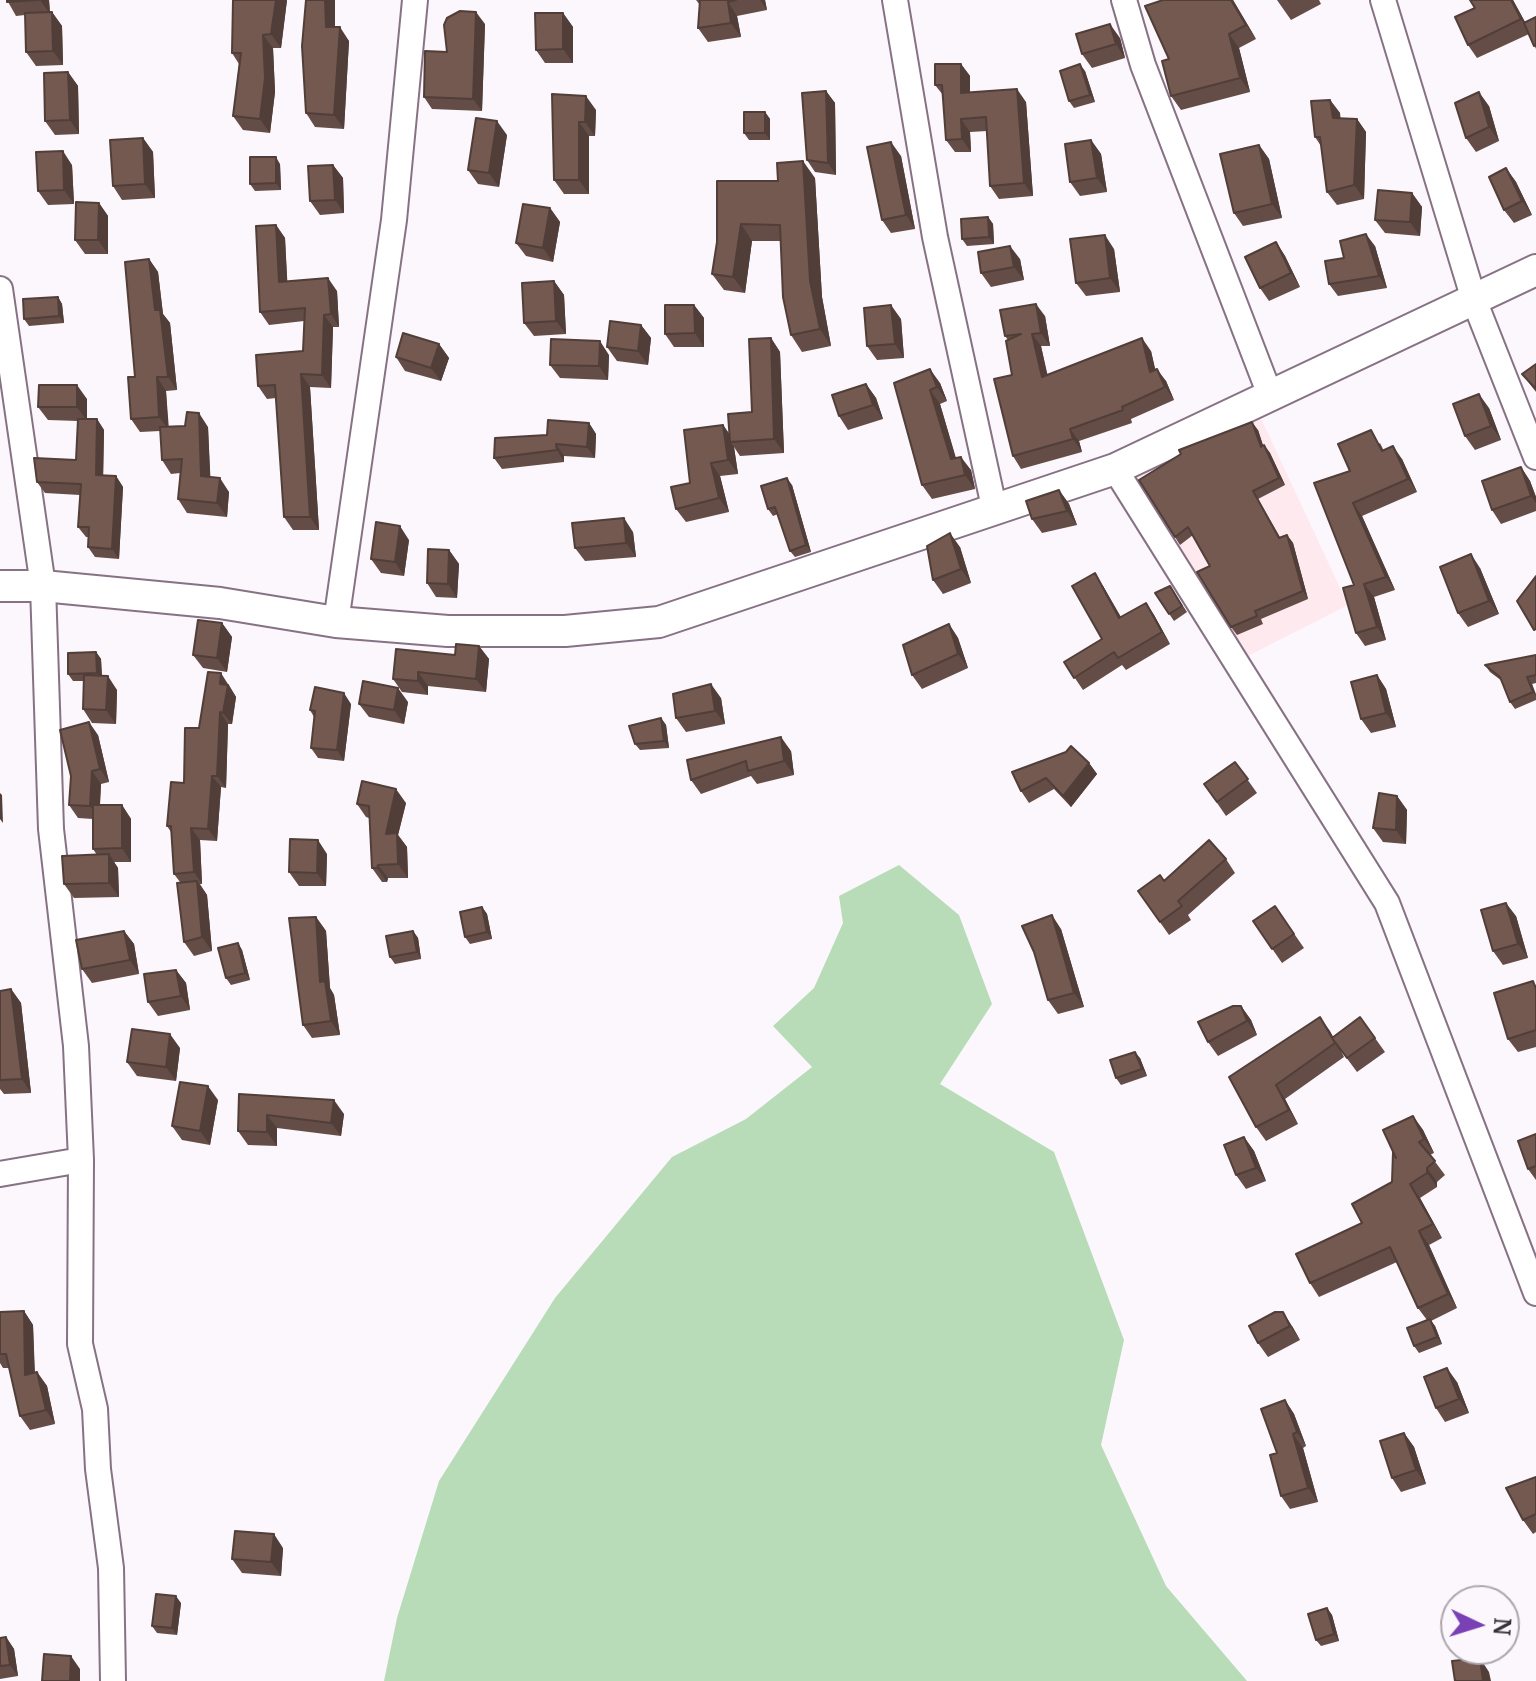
<!DOCTYPE html>
<style>
body{margin:0}
#map{position:relative;width:1536px;height:1681px;overflow:hidden;background:#fcf7fc;font-family:Merriweather,serif}
canvas{display:block}
.north{position:absolute;left:1440px;top:1585px;width:80px;height:80px;box-sizing:border-box;background:#fcf7fc;border:2px solid #aea7ae;border-radius:50%;rotate:94deg;font-size:22px;font-weight:700;line-height:32px;text-align:center;color:#393039}
.north::after{content:'';display:block;margin:auto;width:28px;height:36px;background:#7a40b5;clip-path:polygon(50% 0,100% 100%,50% 72%,0 100%)}
</style>
<div id="map">
<canvas width="1536" height="1681"></canvas>
<div class="north">N</div>
</div>
<script>
const ctx = document.querySelector('canvas').getContext('2d');
ctx.lineJoin = 'round';
function fill(path, color) {
  ctx.fillStyle = color;
  ctx.fill(path, 'evenodd');
}
function strokePath(path, color, width, dash) {
  ctx.strokeStyle = color;
  ctx.lineWidth = width;
  ctx.lineCap = dash ? 'butt' : 'round';
  ctx.setLineDash(dash || []);
  ctx.stroke(path);
}
fill(new Path2D(`
 M1259,414L1348,605L1240,660L1127,475Z`), '#fee9ef');
fill(new Path2D(`
 M899,865L959,915L992,1004L940,1084L1054,1152L1124,1340L1101,1445L1166,1586L1247,1681H384L397,1618L439,1481L555,1298L672,1157L746,1119L812,1067L773,1026L814,988L843,923L839,896Z`), '#b8dcb7');
const minor = new Path2D(`
 M895,0L935,237L994,507
 M1124,0L1143,65L1270,395
 M1383,0L1474,300L1536,457
 M0,289L43,586L51,829L76,1046L81,1160L80,1344L95,1409L98,1469L111,1568L113,1681
 M1115,469L1387,903L1536,1293
 M336,622L394,220L415,0
 M0,1174L81,1160`);
const tertiary = new Path2D(`
 M0,586H43L220,603L336,622L448,631H565L659,622L1115,469L1536,270`);
strokePath(minor, '#877285', 28);
strokePath(tertiary, '#877285', 34);
strokePath(minor, '#fff', 24);
strokePath(tertiary, '#fff', 30);
fill(new Path2D(`
 M7,0H49L50,13L52,12L62,26L63,65L36,66L26,52L25,15L16,16Z
 M287,0L281,48H273L275,92L270,133L243,130L233,116L239,64L232,53Z
 M306,0H335V27L349,41L344,129L315,127L306,113Z
 M696,0H765L767,10L737,16L741,37L708,42L698,28L700,5Z
 M1163,0H1233L1256,39L1239,48L1250,92L1181,110L1171,96Z
 M1277,0H1319L1321,4L1291,20Z
 M1470,0H1513L1525,22L1536,17V49L1529,34L1477,58L1468,45L1475,8Z
 M563,13L573,27V63H545L536,50Z
 M485,24L482,111L432,109L424,97L447,52Z
 M1120,38L1125,58L1092,68L1082,54Z
 M961,64L970,76V92L1026,102L1033,196L999,199L990,186L987,131L970,132L971,152H955L946,140L943,95L935,85Z
 M1085,71L1095,102L1074,108L1069,101Z
 M68,72L78,86L79,134L55,135L45,121Z
 M826,91L835,103L836,175L815,172L807,160Z
 M552,94L596,110L595,136H589V194H564L554,180Z
 M1330,100L1340,113V118L1357,119L1366,132L1364,199L1337,205L1327,192L1321,146L1315,137Z
 M1489,106L1499,141L1476,152L1466,138Z
 M765,112L770,119V140H749L744,133Z
 M507,135L499,187L478,184L468,170Z
 M143,138L153,152L155,198L122,200L113,186Z
 M1091,140L1101,154L1107,192L1080,196L1070,182Z
 M1259,145L1269,159L1282,218L1243,226L1234,213Z
 M901,156L915,229L891,233L882,220Z
 M280,164L281,190L255,191L250,184Z
 M72,165L74,204L48,205L38,191Z
 M333,165L343,178L344,213L320,215L310,201Z
 M1506,168L1516,182L1532,215L1514,223L1504,210Z
 M815,178L822,297L831,346L802,352L791,335L781,241H752L745,293L724,290L712,274L717,242L778,181Z
 M1412,193L1422,207L1420,236L1385,233L1375,220Z
 M99,203L108,216V254H85L75,240Z
 M550,208L560,222L553,262L526,256L516,243Z
 M988,217L993,224L994,244L967,246L962,239Z
 M276,225L285,238L287,281L337,291L339,327H333L331,388L310,387L319,530H293L284,517L276,398L267,399L258,386L303,351L304,321L269,325L260,312Z
 M1276,242L1285,256L1300,287L1269,301L1260,288Z
 M1375,246L1387,288L1338,296L1329,284L1344,258Z
 M1114,249L1120,292L1086,296L1076,283Z
 M149,259L158,272L163,314L170,323L177,390L166,391L168,427H208L210,477L229,492L227,517L187,513L178,499L180,473L171,474L162,460L160,431L140,432L131,419Z
 M1020,259L1024,280L991,287L981,273Z
 M554,281L564,295L566,334L534,336L524,323Z
 M58,297L62,304L64,323L29,326L24,319Z
 M694,305L704,318V347H674L665,334Z
 M1045,316L1050,346H1041L1047,375L1151,351L1155,370L1166,381L1174,400L1131,419L1132,423L1079,441L1082,452L1021,469L1013,456L1012,375L1008,340L1005,336Z
 M901,319L904,358L877,360L867,346Z
 M641,325L651,338L648,365L617,361L607,347Z
 M771,338L780,352L784,453L740,456L734,447L738,474L720,476L729,512L686,522L676,509L690,483L723,425L730,435L752,412Z
 M439,344L449,358L441,381L405,371L396,357Z
 M609,355L608,380L560,378L550,365Z
 M1536,364V392L1522,374Z
 M894,383H940L947,401L940,404L956,458L971,470L975,489L932,499L922,485Z
 M866,384L876,398L883,419L848,430L839,416Z
 M87,399V419H97L104,430L103,475L116,476L123,487L119,559L95,557L88,547V537H86L78,527L80,495L45,493L37,482L76,460L78,421L48,420L38,407Z
 M1489,408L1501,440L1475,450L1465,436Z
 M589,423L596,434L595,458L564,456V462L502,469L494,458L547,435Z
 M1258,430L1263,446L1264,445L1270,453L1285,485L1258,499L1280,537L1287,535L1293,543L1308,599L1261,619L1263,624L1237,635L1231,627L1210,566L1193,535L1180,545L1175,537Z
 M1380,443L1384,451L1402,459L1417,492L1362,516L1395,590L1374,597L1386,640L1365,646L1356,633L1350,471Z
 M1521,467L1530,481L1536,497V511L1501,524L1492,510Z
 M792,485L811,552L795,557L790,551L778,514L773,516L768,509Z
 M1059,490L1069,504L1077,525L1042,533L1032,519Z
 M633,532L636,557L585,561L575,548Z
 M409,540L404,576L381,573L371,559Z
 M960,547L971,583L943,594L933,580Z
 M449,550L459,564L457,598L436,597L427,583Z
 M1480,568L1499,614L1468,627L1458,613Z
 M1103,586L1121,617L1146,603L1154,615L1170,644L1126,670L1122,665L1083,690L1064,662L1102,639Z
 M1170,586L1187,612L1174,621L1155,593Z
 M222,623L232,637L227,672L203,668L193,655Z
 M949,624L958,638L968,668L922,689L912,675Z
 M479,646L489,659L486,692L428,686V695L402,692L393,679Z
 M96,652L101,659L102,676L117,690L116,724L92,723L83,709L84,681H73L68,674Z
 M1536,655V683L1532,684L1536,694V700L1515,709L1510,702L1502,681L1490,672L1485,665Z
 M1377,675L1386,689L1396,727L1371,733L1361,719Z
 M229,685L236,697L232,724H228L226,788L221,787L217,841L200,840L202,884H200L207,895L212,951L194,956L184,942L180,882L174,874L171,832L167,826L184,783L199,728Z
 M721,698L725,724L686,732L676,718Z
 M408,702L404,724L369,717L359,704Z
 M351,704L344,761L318,758L311,748L314,717L310,710Z
 M661,718L666,725L669,748L640,750L635,744Z
 M98,735L109,782L101,784L100,805H122L131,819V862H114L118,868L119,897L74,898L64,884L97,855L93,849V819L78,818L69,805Z
 M791,751L794,775L757,784L751,776L701,794L691,780L687,760Z
 M1235,762L1257,793L1226,816L1204,784Z
 M1089,763L1097,774L1071,807L1054,789L1029,803L1021,791L1012,772Z
 M1397,796L1407,810L1406,844L1383,842L1373,828Z
 M406,803L398,835L407,847L408,878H388L387,882H382L372,868L369,818L366,817L357,804Z
 M327,854L326,886H299L289,872Z
 M1226,859L1235,873L1188,915L1191,920L1169,935L1138,891Z
 M1275,906L1304,948L1282,963L1253,921Z
 M482,907L487,914L492,939L470,944L465,937Z
 M1516,916L1528,958L1503,965L1493,951Z
 M316,917L326,931L330,988L334,995L340,1035L312,1038L303,1025Z
 M1061,929L1084,1007L1058,1014L1048,1000Z
 M124,931L134,944L139,974L92,983L82,969Z
 M413,931L418,938L421,959L395,964L390,957Z
 M238,943L242,950L250,980L231,985L226,978Z
 M176,970L186,983L190,1010L158,1016L148,1002Z
 M1536,984V1047L1518,1052L1508,1039Z
 M11,989L21,1003L31,1093L4,1094L0,1089V991Z
 M1241,1006L1251,1020L1257,1035L1218,1056L1208,1042Z
 M1320,1017L1333,1037L1360,1017L1385,1052L1357,1072L1340,1049L1344,1057L1285,1099L1298,1124L1266,1141L1256,1127L1229,1077Z
 M180,1048L176,1081L137,1076L127,1062Z
 M1140,1058L1147,1076L1121,1085L1116,1078Z
 M239,1094L344,1114L341,1136L277,1128V1146L248,1145L238,1131Z
 M218,1100L210,1145L182,1140L172,1126Z
 M1413,1116L1423,1130L1434,1153L1430,1155L1445,1175L1437,1182V1187L1420,1198L1442,1238L1429,1245L1457,1308L1431,1321L1435,1326L1442,1344L1419,1353L1414,1346L1427,1320L1418,1308L1397,1262L1319,1297L1310,1283L1362,1223L1392,1182Z
 M1536,1134V1180L1528,1169Z
 M1244,1137L1254,1151L1266,1181L1246,1189L1236,1175Z
 M24,1311L33,1325L35,1373L37,1372L47,1386L55,1424L30,1430L20,1416L9,1368H3L0,1363V1312Z
 M1249,1326H1292L1300,1340L1268,1357L1258,1343Z
 M1457,1382L1469,1413L1445,1422L1436,1408Z
 M1285,1400L1294,1414L1306,1446L1303,1448L1318,1502L1290,1509L1281,1496L1277,1453Z
 M1404,1433L1414,1447L1426,1484L1401,1492L1392,1478Z
 M1536,1477V1532L1533,1534L1523,1520Z
 M283,1548L281,1576L242,1573L232,1559Z
 M181,1603L177,1635L157,1633L152,1626Z
 M1327,1608L1332,1615L1339,1641L1321,1646L1316,1640Z
 M6,1637L14,1649L18,1676L0,1679V1638Z`), '#644d46');
fill(new Path2D(`
 M40,0H49L50,14Z
 M276,0H287L281,48L271,34Z
 M325,0H335V41L326,27Z
 M760,0H765L767,10Z
 M1231,0H1233L1256,39L1246,25Z
 M1511,0H1513L1531,33L1521,19Z
 M728,2L737,16L741,37L731,23Z
 M52,12L62,26L63,65L53,51Z
 M476,12L485,24L482,111L473,99Z
 M563,13L573,27V63L563,49Z
 M1110,24L1120,38L1125,58L1116,44Z
 M340,27L349,41L344,129L334,115Z
 M1229,34L1239,48L1250,92L1240,78Z
 M263,35L273,48L275,92L270,133L260,119Z
 M961,64L970,76V106L961,93Z
 M1080,64L1085,71L1095,102L1090,95Z
 M68,72L78,86L79,134L70,120Z
 M1017,89L1026,102L1033,196L1024,183Z
 M826,91L835,103L836,175L828,163Z
 M1479,92L1489,106L1499,141L1489,127Z
 M586,96L596,110L595,136L585,122Z
 M1330,100L1340,113L1342,131L1333,118Z
 M765,112L770,119V140L765,133Z
 M961,119L970,132L971,152L962,139Z
 M1357,119L1366,132L1364,199L1354,185Z
 M497,121L507,135L499,187L489,173Z
 M579,122L589,136V194L579,180Z
 M143,138L153,152L155,198L145,184Z
 M1091,140L1101,154L1107,192L1097,178Z
 M891,142L901,156L915,229L906,215Z
 M1259,145L1269,159L1282,218L1272,204Z
 M63,151L72,165L74,204L64,190Z
 M276,157L280,164L281,190L276,183Z
 M803,161L815,178L822,297L831,346L820,329L810,281Z
 M333,165L343,178L344,213L335,200Z
 M1506,168L1516,182L1532,215L1522,201Z
 M1412,193L1422,207L1420,236L1410,222Z
 M99,203L108,216V254L98,240Z
 M550,208L560,222L553,262L543,248Z
 M988,217L993,224L994,244L989,237Z
 M741,224L752,241L745,293L733,277Z
 M276,225L285,238L288,294L279,282Z
 M1366,234L1375,246L1387,288L1379,276Z
 M1105,235L1114,249L1120,292L1110,278Z
 M1276,242L1285,256L1300,287L1291,273Z
 M1010,246L1020,259L1024,280L1014,267Z
 M149,259L158,272L163,314L170,323L177,390L168,377L155,310Z
 M328,278L337,291L339,327L331,314Z
 M554,281L564,295L566,334L556,321Z
 M58,297L62,304L64,323L59,316Z
 M1036,304L1045,316L1050,346L1041,333Z
 M694,305L704,318V347L695,333Z
 M891,305L901,319L904,358L895,344Z
 M324,315L333,327L331,388L322,375Z
 M641,325L651,338L648,365L638,351Z
 M1032,334L1041,346L1051,390L1042,377Z
 M771,338L780,352L784,453L774,439Z
 M1142,338L1151,351L1159,385L1150,372Z
 M600,341L609,355L608,380L599,366Z
 M439,344L449,358L441,381L431,368Z
 M930,369L940,383L947,401L937,387Z
 M1157,369L1166,381L1174,400L1165,387Z
 M301,374L310,387L319,530L310,517Z
 M157,377L166,391L169,430L159,417Z
 M866,384L876,398L883,419L873,405Z
 M77,385L87,399V421L77,407Z
 M930,390L940,404L960,473L951,459Z
 M1479,394L1489,408L1501,440L1491,426Z
 M199,413L208,427L211,490L201,476Z
 M97,419L104,430L103,486L96,475Z
 M1252,422L1258,430L1266,454L1261,447Z
 M589,423L596,434L595,458L587,447Z
 M723,425L733,439L730,442L734,447L738,474L728,460Z
 M1070,429L1079,441L1082,452L1073,439Z
 M556,444L564,456V462L557,450Z
 M1264,445L1270,453L1285,485L1279,478Z
 M1393,446L1402,459L1417,492L1408,479Z
 M961,457L971,470L975,489L965,475Z
 M711,463L720,476L729,512L719,498Z
 M1521,467L1530,481L1536,497V503L1531,496Z
 M116,476L123,487L119,559L112,549Z
 M220,478L229,492L227,517L217,503Z
 M787,478L792,485L811,552L806,545Z
 M1059,490L1069,504L1077,525L1067,511Z
 M1353,503L1362,516L1395,590L1386,577Z
 M624,518L633,532L636,557L626,543Z
 M400,526L409,540L404,576L395,562Z
 M950,533L960,547L971,583L961,569Z
 M1287,535L1293,543L1308,599L1303,591Z
 M449,550L459,564L457,598L448,584Z
 M1471,554L1480,568L1499,614L1489,601Z
 M1095,573L1103,586L1128,630L1119,618Z
 M1364,584L1374,597L1386,640L1377,627Z
 M1146,603L1154,615L1170,644L1162,632Z
 M222,623L232,637L227,672L217,658Z
 M949,624L958,638L968,668L958,654Z
 M479,646L489,659L486,692L476,679Z
 M96,652L101,659L102,680L97,673Z
 M418,672L428,686V695L418,681Z
 M221,673L236,697L232,724L223,713L220,684Z
 M1377,675L1386,689L1396,727L1386,713Z
 M108,676L117,690L116,724L106,710Z
 M1527,677L1532,684L1536,696L1533,692Z
 M711,684L721,698L725,724L715,711Z
 M398,688L408,702L404,724L394,710Z
 M344,693L351,704L344,761L337,750Z
 M220,712L228,724L226,788L217,776Z
 M661,718L666,725L669,748L664,741Z
 M89,722L98,735L109,782L100,769Z
 M781,737L791,751L794,775L784,761Z
 M1089,763L1097,774L1071,807L1063,796Z
 M92,771L101,784L99,819L90,806Z
 M212,776L221,787L217,841L208,829Z
 M396,789L406,803L398,835L407,847L408,878L398,864L386,834Z
 M0,793L2,795L3,823L0,819Z
 M1397,796L1407,810L1406,844L1396,830Z
 M122,805L131,819V862L122,848Z
 M191,828L200,840L202,884L194,872Z
 M318,840L327,854L326,886L317,873Z
 M109,854L118,868L119,897L109,883Z
 M378,865L388,878L387,882L377,868Z
 M197,881L207,895L212,951L202,937Z
 M1506,903L1516,916L1528,958L1518,944Z
 M482,907L487,914L492,939L487,932Z
 M1052,915L1061,929L1084,1007L1074,993Z
 M316,917L326,931L330,988L334,995L340,1035L331,1021L320,982Z
 M124,931L134,944L139,974L130,960Z
 M413,931L418,938L421,959L417,952Z
 M238,943L242,950L250,980L245,973Z
 M176,970L186,983L190,1010L181,996Z
 M11,989L21,1003L31,1093L22,1079Z
 M1241,1006L1251,1020L1257,1035L1247,1021Z
 M1320,1017L1330,1031L1344,1057L1335,1043Z
 M170,1034L180,1048L176,1081L166,1067Z
 M1135,1052L1140,1058L1147,1076L1142,1069Z
 M1276,1085L1285,1099L1298,1124L1289,1110Z
 M208,1086L218,1100L210,1145L200,1131Z
 M334,1100L344,1114L341,1136L331,1123Z
 M267,1115L277,1128V1146L267,1132Z
 M1413,1116L1423,1130L1434,1153L1424,1139Z
 M1244,1137L1254,1151L1266,1181L1256,1168Z
 M1427,1168L1437,1182V1187L1427,1173Z
 M1410,1184L1420,1198L1442,1238L1433,1224Z
 M1419,1231L1429,1245L1457,1308L1448,1294Z
 M24,1311L33,1325L35,1389L25,1375Z
 M1283,1312L1292,1326L1300,1340L1290,1326Z
 M1430,1319L1435,1326L1442,1344L1437,1337Z
 M1447,1368L1457,1382L1469,1413L1459,1399Z
 M37,1372L47,1386L55,1424L46,1410Z
 M1285,1400L1294,1414L1306,1446L1297,1432Z
 M1404,1433L1414,1447L1426,1484L1416,1470Z
 M1293,1434L1303,1448L1318,1502L1308,1488Z
 M274,1534L283,1548L281,1576L271,1562Z
 M176,1596L181,1603L177,1635L172,1628Z
 M1327,1608L1332,1615L1339,1641L1334,1634Z
 M6,1637L14,1649L18,1676L10,1665Z
 M71,1656L80,1669V1681H70Z
 M1480,1658L1489,1672L1491,1681H1483Z`), '#513e39');
const building = new Path2D(`
 M7,0H39L7,2Z
 M233,0H276L271,34L263,35L265,78L260,119L233,116L241,53H232Z
 M306,0H325L326,27H340L334,115L306,113L302,46Z
 M700,0H736L728,2L731,23L698,28Z
 M1163,0H1231L1246,25L1229,34L1240,78L1171,96L1162,61L1169,59L1145,6Z
 M1470,0H1511L1521,19L1468,45L1455,17L1475,8Z
 M460,11L476,12L473,99L424,97L425,51L447,52L444,25L447,18Z
 M52,12L53,51L26,52L25,13Z
 M535,13H563V49L536,50Z
 M1536,17V45L1534,46L1524,23Z
 M1110,24L1116,44L1082,54L1076,34Z
 M935,64H961V93L1017,89L1024,183L990,186L986,117L961,119L962,139L946,140L942,85H935Z
 M1080,64L1090,95L1069,101L1060,71Z
 M68,72L70,120L45,121L44,73Z
 M826,91L828,163L807,160L802,93Z
 M1479,92L1489,127L1466,138L1455,103Z
 M552,94L586,96L585,122H579V180H554Z
 M1330,100L1333,118L1357,119L1354,185L1327,192L1320,137H1315L1311,101Z
 M744,112H765V133H744Z
 M476,118L497,121L489,173L468,170Z
 M143,138L145,184L113,186L110,140Z
 M1091,140L1097,178L1070,182L1065,144Z
 M891,142L906,215L882,220L867,147Z
 M1259,145L1272,204L1234,213L1220,154Z
 M63,151L64,190L38,191L36,152Z
 M250,157H276V183L250,184Z
 M803,161L810,281L820,329L791,335L783,297L780,225L741,224L733,277L712,274L717,242V181H778L777,163Z
 M333,165L335,200L310,201L308,166Z
 M1506,168L1522,201L1504,210L1489,177Z
 M1378,190L1412,193L1410,222L1375,220Z
 M76,202L99,203L98,240H75Z
 M523,204L550,208L543,248L516,243Z
 M988,217L989,237L962,239L961,219Z
 M276,225L279,282L328,278L331,314L324,315L322,375L301,374L310,517H284L275,385L258,386L256,355L303,351L305,308L260,312L256,226Z
 M1366,234L1379,276L1329,284L1325,261L1344,258L1340,241Z
 M1105,235L1110,278L1076,283L1070,239Z
 M1276,242L1291,273L1260,288L1245,257Z
 M1010,246L1014,267L981,273L978,252Z
 M149,259L155,310H160L168,377H157L159,417L131,419L128,377H135L125,262Z
 M554,281L556,321L524,323L522,283Z
 M58,297L59,316L24,319L23,299Z
 M1036,304L1041,333L1032,334L1042,377L1142,338L1150,372L1157,369L1165,387L1122,407L1123,410L1070,429L1073,439L1013,456L994,379L1012,375L1006,341L1021,334L1005,336L1000,310Z
 M665,305H694L695,333L665,334Z
 M891,305L895,344L867,346L864,308Z
 M610,321L641,325L638,351L607,347Z
 M403,333L439,344L431,368L396,357Z
 M771,338L774,439L730,442L728,414L752,412L749,339Z
 M551,339L600,341L599,366L550,365Z
 M1536,364V389L1522,374Z
 M930,369L937,387L930,390L951,459L961,457L965,475L922,485L894,383Z
 M866,384L873,405L839,416L832,395Z
 M39,385H77V407H38Z
 M1479,394L1491,426L1465,436L1453,404Z
 M187,412L199,413L201,476L220,478L217,503L178,499L182,459L162,460L160,427L185,426Z
 M78,419H97L96,475L116,476L112,549L88,547L89,527H78L81,484L37,482L34,458L76,460Z
 M548,420L589,423L587,447L556,444L557,450L494,458L495,438L547,435Z
 M1252,422L1261,447L1264,445L1279,478L1253,491L1279,538L1287,535L1303,591L1255,611L1257,616L1231,627L1197,572L1210,566L1188,527L1175,537L1139,480L1181,454L1179,450Z
 M723,425L728,460L711,463L719,498L676,509L671,487L690,483L684,430Z
 M1371,430L1382,451L1393,446L1408,479L1353,503L1386,577L1364,584L1377,627L1356,633L1343,588L1354,585L1314,483L1350,471L1338,444Z
 M1521,467L1531,496L1492,510L1482,481Z
 M787,478L806,545L790,551L775,507L768,509L761,486Z
 M1059,490L1067,511L1032,519L1026,501Z
 M624,518L626,543L575,548L572,523Z
 M376,522L400,526L395,562L371,559Z
 M950,533L961,569L933,580L927,546Z
 M428,549L449,550L448,584L427,583Z
 M1471,554L1489,601L1458,613L1440,567Z
 M1095,573L1119,618L1146,603L1162,632L1118,658L1114,652L1074,678L1064,662L1102,639L1072,586Z
 M1536,576V629L1534,630L1517,601Z
 M1170,586L1182,606L1169,614L1155,593Z
 M198,620L222,623L217,658L193,655Z
 M949,624L958,654L912,675L903,645Z
 M456,644L479,646L476,679L418,672V681L393,679L396,649L455,655Z
 M96,652L97,673L68,674V653Z
 M1536,655V675L1527,677L1533,692L1510,702L1500,677L1485,665Z
 M208,672L221,673L220,684L228,685L223,713L220,712L217,776H212L208,829L191,828L194,872L174,874L171,826H167L171,782L184,783L185,728H199Z
 M84,675L108,676L106,710L83,709Z
 M1377,675L1386,713L1361,719L1351,682Z
 M363,681L398,688L394,710L359,704Z
 M711,684L715,711L676,718L673,694Z
 M315,687L344,693L337,750L311,748L315,711L310,710Z
 M661,718L664,741L635,744L629,726Z
 M89,722L100,769L92,771L90,806L69,805L71,776L60,730Z
 M781,737L784,761L748,771L746,761L691,780L687,760Z
 M1071,746L1089,763L1063,796L1046,778L1021,791L1012,772L1066,752Z
 M1235,762L1248,779L1217,802L1204,784Z
 M362,781L396,789L386,834L397,833L398,864L378,865L377,868H372L369,806L357,804Z
 M1379,793L1397,796L1396,830L1373,828Z
 M93,805H122V848L93,849Z
 M290,839L318,840L317,873L289,872Z
 M1209,840L1226,859L1178,901L1182,906L1160,922L1138,891L1160,875L1164,881Z
 M109,854V883L64,884L62,856Z
 M197,881L202,937L184,942L177,883Z
 M1506,903L1518,944L1493,951L1481,910Z
 M1275,906L1294,934L1272,949L1253,921Z
 M482,907L487,932L465,937L460,912Z
 M1052,915L1074,993L1048,1000L1034,952L1022,926Z
 M316,917L320,982L325,981L331,1021L303,1025L289,918Z
 M124,931L130,960L82,969L76,940Z
 M413,931L417,952L390,957L386,936Z
 M238,943L245,973L226,978L218,948Z
 M176,970L181,996L148,1002L144,974Z
 M1533,981L1536,989V1030L1508,1039L1494,993Z
 M11,989L22,1079L0,1080V991Z
 M1233,1006H1241L1247,1021L1208,1042L1198,1022Z
 M1320,1017L1335,1043L1276,1085L1289,1110L1256,1127L1229,1077Z
 M1360,1017L1375,1038L1347,1058L1332,1038Z
 M132,1029L170,1034L166,1067L127,1062Z
 M1135,1052L1142,1069L1116,1078L1110,1060Z
 M180,1082L208,1086L200,1131L172,1126Z
 M239,1094L334,1100L331,1123L267,1115V1132L238,1131Z
 M1413,1116L1424,1139L1419,1142L1435,1161L1427,1168V1173L1410,1184L1433,1224L1419,1231L1448,1294L1418,1308L1390,1247L1310,1283L1296,1254L1362,1223L1352,1204L1392,1182L1393,1152L1396,1158L1383,1130Z
 M1536,1134V1166L1528,1169L1518,1141Z
 M1244,1137L1256,1168L1236,1175L1224,1145Z
 M24,1311L25,1375L37,1372L46,1410L20,1416L6,1354H0V1312Z
 M1275,1312H1283L1290,1326L1258,1343L1249,1326Z
 M1430,1319L1437,1337L1414,1346L1407,1328Z
 M1447,1368L1459,1399L1436,1408L1424,1377Z
 M1285,1400L1297,1432L1293,1434L1308,1488L1281,1496L1270,1455L1277,1453L1261,1409Z
 M1404,1433L1416,1470L1392,1478L1380,1441Z
 M1536,1477V1514L1523,1520L1506,1488Z
 M235,1531L274,1534L271,1562L232,1559Z
 M156,1594L176,1596L172,1628L152,1626Z
 M1327,1608L1334,1634L1316,1640L1308,1614Z
 M6,1637L10,1665L0,1666V1638Z
 M44,1654L71,1656L70,1681H42Z
 M1480,1658L1483,1681H1455L1452,1661Z`);
fill(building, '#745951');
strokePath(building, '#513e39', 2);
</script>
